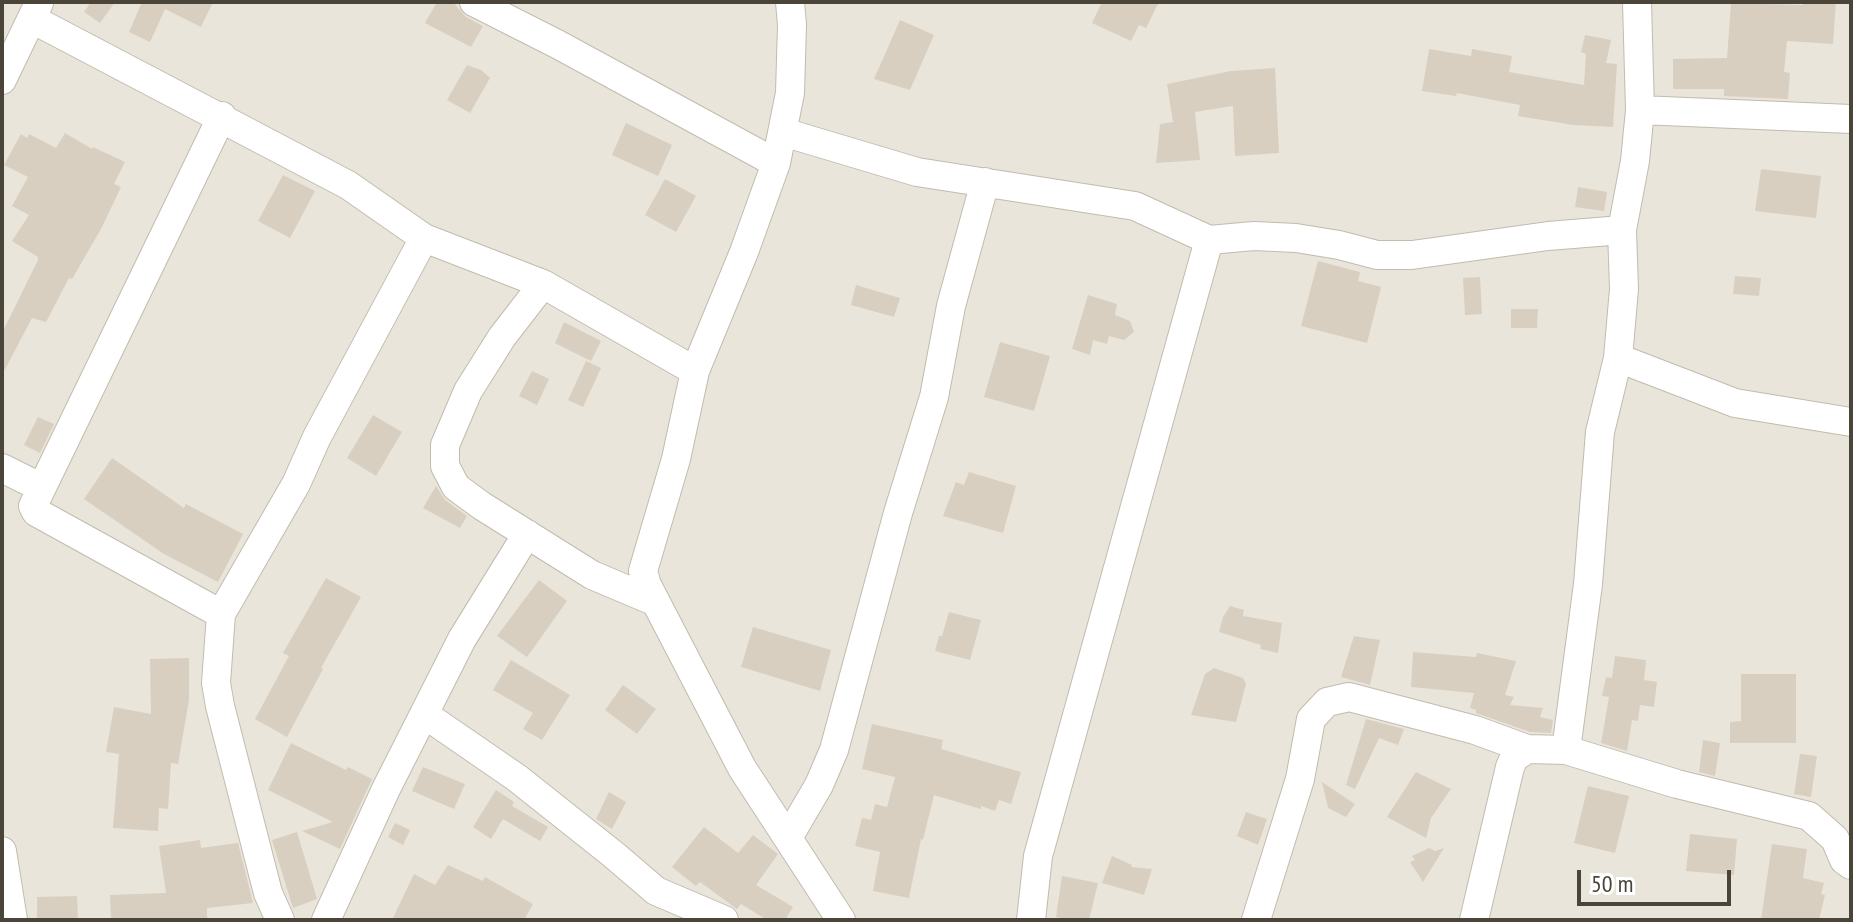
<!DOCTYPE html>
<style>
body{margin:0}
#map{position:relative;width:1853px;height:922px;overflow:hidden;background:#f6f3ec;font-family:"PT Sans Narrow",sans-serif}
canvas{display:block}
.frame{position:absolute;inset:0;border:4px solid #4b4439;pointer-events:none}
.scale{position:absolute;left:1577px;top:870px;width:154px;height:36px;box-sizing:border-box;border:4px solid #4b4439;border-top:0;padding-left:10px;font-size:24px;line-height:28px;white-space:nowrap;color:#4b4439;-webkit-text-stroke:6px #fff;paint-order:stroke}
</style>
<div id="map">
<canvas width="1853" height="922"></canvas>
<div class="frame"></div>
<div class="scale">50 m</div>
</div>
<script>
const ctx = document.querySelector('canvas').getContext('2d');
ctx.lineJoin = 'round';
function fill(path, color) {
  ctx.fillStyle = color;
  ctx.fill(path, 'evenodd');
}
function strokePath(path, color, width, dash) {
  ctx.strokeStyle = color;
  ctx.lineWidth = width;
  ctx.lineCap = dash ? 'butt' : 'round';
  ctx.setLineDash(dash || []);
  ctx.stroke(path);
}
fill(new Path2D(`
 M2,2H1851V920H2Z`), '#eae5da');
fill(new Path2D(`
 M91,2H115L100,23L84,12Z
 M142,2H213L201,27L165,9L150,42L129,32Z
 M437,2H453L466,17L483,26L471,47L425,23Z
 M1102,2H1159L1146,28L1139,25L1131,41L1092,23Z
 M1803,2H1836L1833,44L1787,41L1784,72L1790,73L1788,99L1724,96V89H1673V59L1727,58L1731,3L1803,5Z
 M900,20L934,35L910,90L874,79Z
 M1585,35L1611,40L1606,63L1617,64L1613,127L1573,125L1518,116L1520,105L1457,93L1456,96L1422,91L1429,49L1471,56L1472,49L1512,56L1509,72L1584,85L1586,54L1581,52Z
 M467,65L481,70L490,78L470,113L447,100Z
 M1275,68L1279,153L1235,156L1233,106L1195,112L1200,160L1156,163L1160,124L1173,122L1167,84L1231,71Z
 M626,123L672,145L658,176L612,155Z
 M65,133L92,149L93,147L125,162L114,184L121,187L101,229L72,279L69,278L46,322L32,318L2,375V333L38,260V257L12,241L29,215L12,206L28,177L4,165L21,134L27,138L29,134L56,148Z
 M1761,169L1821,176L1816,218L1755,211Z
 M283,175L315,191L290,238L258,221Z
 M665,179L696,196L676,232L645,215Z
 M1578,187L1607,192L1604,211L1575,207Z
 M1318,261L1360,272L1358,281L1381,287L1367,343L1301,326Z
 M1735,276L1761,278L1759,296L1733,294Z
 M1480,277L1482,314L1465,315L1463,278Z
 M856,285L900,298L894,317L851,305Z
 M1088,295L1117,304L1115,315L1130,321L1134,332L1124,340L1109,336L1107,344L1093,340L1090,355L1072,349Z
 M1511,309H1538L1537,328H1511Z
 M564,322L601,341L591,361L555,343Z
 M1000,342L1050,356L1034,411L984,397Z
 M586,361L601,368L583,407L568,400Z
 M532,371L549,379L537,405L519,396Z
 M373,415L402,432L376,476L347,458Z
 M38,417L54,424L40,453L24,445Z
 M112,458L184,508L186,504L243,534L218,582L164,554L84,499Z
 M969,472L1016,486L1003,533L943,516L956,482L964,485Z
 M436,486L445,500L467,516L460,528L423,508Z
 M326,578L361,597L321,668L323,669L287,737L255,719L289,656L283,653Z
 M539,580L567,601L527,657L497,636Z
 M1230,606L1244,610L1243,616L1282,623L1278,653L1260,649L1261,645L1219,632L1223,617Z
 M949,612L981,620L970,660L935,651L939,636H942Z
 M753,627L831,650L820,691L741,667Z
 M1354,636L1380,640L1370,685L1341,677Z
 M1413,652L1476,657L1477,653L1516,661L1505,695L1514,697L1510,705L1543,708L1540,717L1553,720L1551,733L1530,732L1476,713V710L1470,708L1474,693L1411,687Z
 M1615,656L1646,660L1644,680L1657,682L1654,707L1640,705L1638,721L1632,720L1627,751L1601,743L1609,697L1602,696L1606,677L1612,678Z
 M189,658V700L178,764L171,763L168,809L159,808L158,831L113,828L119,754L106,752L114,707L151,714L150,659Z
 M511,660L570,695L542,740L523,729L533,713L493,690Z
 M1214,668L1243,678L1246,684L1236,722L1191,715L1205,674Z
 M1741,674H1796V743H1730V722L1741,721Z
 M623,685L656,709L637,734L605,710Z
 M1366,719L1404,729L1398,745L1379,738L1355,789L1346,785Z
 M872,724L943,740L941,749L1021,772L1011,804L999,800L995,811L981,806V809L934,795L923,840L921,839L909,898L873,891L880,852L855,846L862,818L871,820L875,804L887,807L895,777L862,769Z
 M1703,740L1720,743L1715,776L1699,772Z
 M291,743L346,770L348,767L372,779L340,849L302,831L333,822L268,790Z
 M1800,754L1817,756L1811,797L1794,794Z
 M423,767L465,784L454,809L412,791Z
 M1416,772L1451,789L1431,818L1426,838L1387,817Z
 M1322,782L1355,804L1346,817L1328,808Z
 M1588,786L1629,796L1615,853L1574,843Z
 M496,790L514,802L512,806L548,827L540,841L503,819L491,839L473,827Z
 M609,792L626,802L612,829L596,819Z
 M1246,812L1267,819L1258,845L1237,836Z
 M395,823L410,830L403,845L388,837Z
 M704,827L738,853L753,835L778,854L756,885L793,907L785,920H767L741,904L737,909L700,882L696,886L672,867Z
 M297,832L317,899L293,908L272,840Z
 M1690,834L1737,839L1734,875L1686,871Z
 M200,840L201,848L238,843L253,903L207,908V920H111L110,895L166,893L159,846Z
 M1772,844L1807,849L1803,878L1824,883L1821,894L1825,895L1819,920H1761Z
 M1429,848L1435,851L1444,848L1423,882L1410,862L1415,860L1412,856Z
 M1112,856L1132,865L1131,867L1152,869L1144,895L1102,883Z
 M448,865L483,881L485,877L533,904L524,920H392L414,874L435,885Z
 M1062,876L1098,883L1089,920H1068L1056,917Z
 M77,896L78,920H37V897Z`), '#d8cfc1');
const minor = new Path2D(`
 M474,2L557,44L776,163
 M790,2L792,25L790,93L776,163L744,252L695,371L676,459L643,571L647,585L742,768L841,920
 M32,19L348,185L424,238L543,284L695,371
 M2,80L39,3
 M1640,110L1851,119
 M783,132L917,172L1135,206L1209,240L1254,236L1296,238L1339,245L1377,255H1412L1548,236L1622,230L1635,161L1640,110L1637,2
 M543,284L502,337L468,391L445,445V466L456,487L482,506L592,575L656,602
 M1618,358L1735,403L1851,422
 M2,468L40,487
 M221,614L36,512L33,506L222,116
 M424,714L517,778L614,855L656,891L724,920
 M1566,750L1588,584L1600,432L1618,358L1624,289L1622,230
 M788,838L819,785L834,750L898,513L934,397L951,306L985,182
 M2,851L13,920
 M280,920L268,893L220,706L216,683L221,614L296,484L317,437L424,238
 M326,920L386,789L462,639L527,534
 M1031,920L1038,856L1209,240
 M1256,920L1300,779L1311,719L1327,702L1349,697L1475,730L1527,749
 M1474,920L1510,767L1514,758L1527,749L1566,750L1677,784L1809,816L1835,839L1844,860L1851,865`);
strokePath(minor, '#c2bbae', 30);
strokePath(minor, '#fff', 28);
</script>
